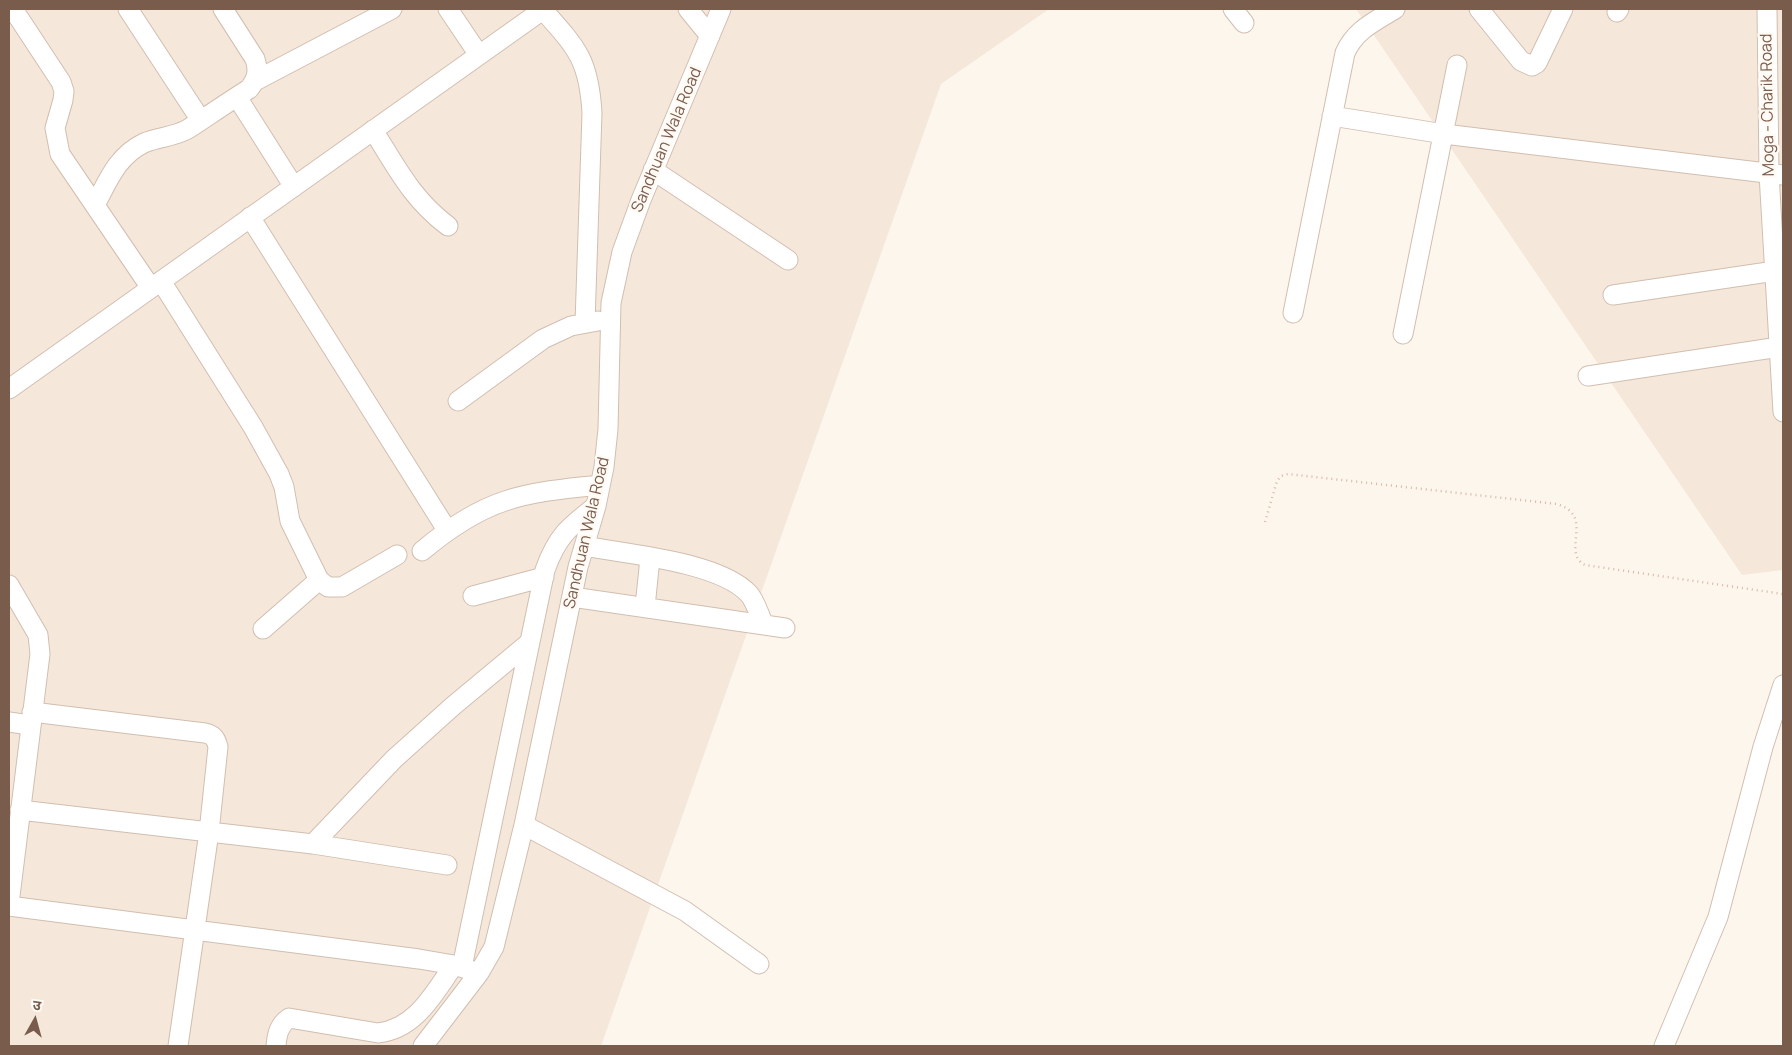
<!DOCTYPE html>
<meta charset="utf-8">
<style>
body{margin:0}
#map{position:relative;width:1792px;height:1055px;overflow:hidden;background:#fdf6ec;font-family:Manrope,"Noto Sans Devanagari",sans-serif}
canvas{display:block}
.frame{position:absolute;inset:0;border:10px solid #7a5c4d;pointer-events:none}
.north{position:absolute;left:10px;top:995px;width:50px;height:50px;-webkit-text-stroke:4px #fffaf3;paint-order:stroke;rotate:7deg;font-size:14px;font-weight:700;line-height:20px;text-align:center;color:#7a5c4d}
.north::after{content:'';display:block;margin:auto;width:18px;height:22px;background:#7a5c4d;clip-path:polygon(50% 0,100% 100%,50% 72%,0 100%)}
</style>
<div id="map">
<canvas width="1792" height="1055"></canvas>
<div class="frame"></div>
<div class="north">उ</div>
</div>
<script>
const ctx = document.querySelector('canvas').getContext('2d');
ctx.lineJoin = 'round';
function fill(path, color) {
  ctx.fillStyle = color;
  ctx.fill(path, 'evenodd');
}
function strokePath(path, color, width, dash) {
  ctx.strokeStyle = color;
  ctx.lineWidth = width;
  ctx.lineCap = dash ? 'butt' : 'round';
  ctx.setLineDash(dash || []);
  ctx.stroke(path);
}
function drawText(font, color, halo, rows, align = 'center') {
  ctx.font = font + ' Manrope,sans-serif';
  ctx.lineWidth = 5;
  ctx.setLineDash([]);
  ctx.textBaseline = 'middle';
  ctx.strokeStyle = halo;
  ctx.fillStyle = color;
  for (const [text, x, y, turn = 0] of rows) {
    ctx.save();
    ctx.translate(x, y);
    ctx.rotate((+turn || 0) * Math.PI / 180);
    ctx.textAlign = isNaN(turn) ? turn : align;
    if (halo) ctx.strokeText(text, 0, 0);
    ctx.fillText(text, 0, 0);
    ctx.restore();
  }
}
fill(new Path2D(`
 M9,9H1049L941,84L601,1046H9Z
 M1356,9H1783V570L1742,575Z`), '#f5e8da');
const minor = new Path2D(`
 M13,9L61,82L64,91L63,100L55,128L60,154L151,288
 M128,9L200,119
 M448,9L479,55
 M688,9L710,36
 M1233,9L1244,23
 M1479,9L1521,61L1532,66L1537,63L1563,9
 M1767,9L1769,174L1783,412
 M543,10C577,48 589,60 592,113L585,323
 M1617,12L1619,9
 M255,81L392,9
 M237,97L294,187
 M1332,116L1444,134L1783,175
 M373,130C397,168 412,199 448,226
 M653,170L788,260
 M95,205C108,181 117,156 144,143C158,137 174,137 188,129C208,116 228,102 249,89C257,79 259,71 255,59L223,9
 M250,217L447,530
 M161,281L253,427L279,474L284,487L290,521L319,580L328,587H342L397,555
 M1613,295L1775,271
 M1293,313L1345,53C1355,30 1374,22 1395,9
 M1403,334L1457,65
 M1588,376L1779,347
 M9,389L544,9
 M458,401L543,339L571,326L598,321
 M584,546C627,554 720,562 749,594C756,602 759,615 764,625
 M422,551C485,498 520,493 600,485
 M9,585L38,635L40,654L9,904
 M473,596L544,577
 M572,597L785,628
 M645,607L650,558
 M263,629L319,580
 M32,712L205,733C214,735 216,739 218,747L209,832L178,1046
 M9,722L30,725
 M20,810L313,844L447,865
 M524,825L685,911L759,964
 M313,844L394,759L453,706L530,642
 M9,906L419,959L454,965L473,971
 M462,967L545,570C557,536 569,527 596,506
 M276,1046C277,1034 279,1025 289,1018L378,1033C416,1029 434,993 454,965
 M423,1046L479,973L494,947L524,825L578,567L596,506L604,467L608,429L611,303L622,252L641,200L721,9
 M1664,1046L1718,917L1763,747L1783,685`);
strokePath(minor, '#d1beb0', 21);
strokePath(new Path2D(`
 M1265,522L1277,481L1281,476L1288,474L1557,504C1596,516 1560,552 1585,565L1783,594`), '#d9b8a5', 2.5, [1, 4]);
strokePath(minor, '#fff', 19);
drawText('16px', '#7a5c4d', '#fffaf3', [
 ["Moga - Charik Road",1768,105,-91],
 ["Sandhuan Wala Road",667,140,-67],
 ["Sandhuan Wala Road",587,533,-77]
]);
</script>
